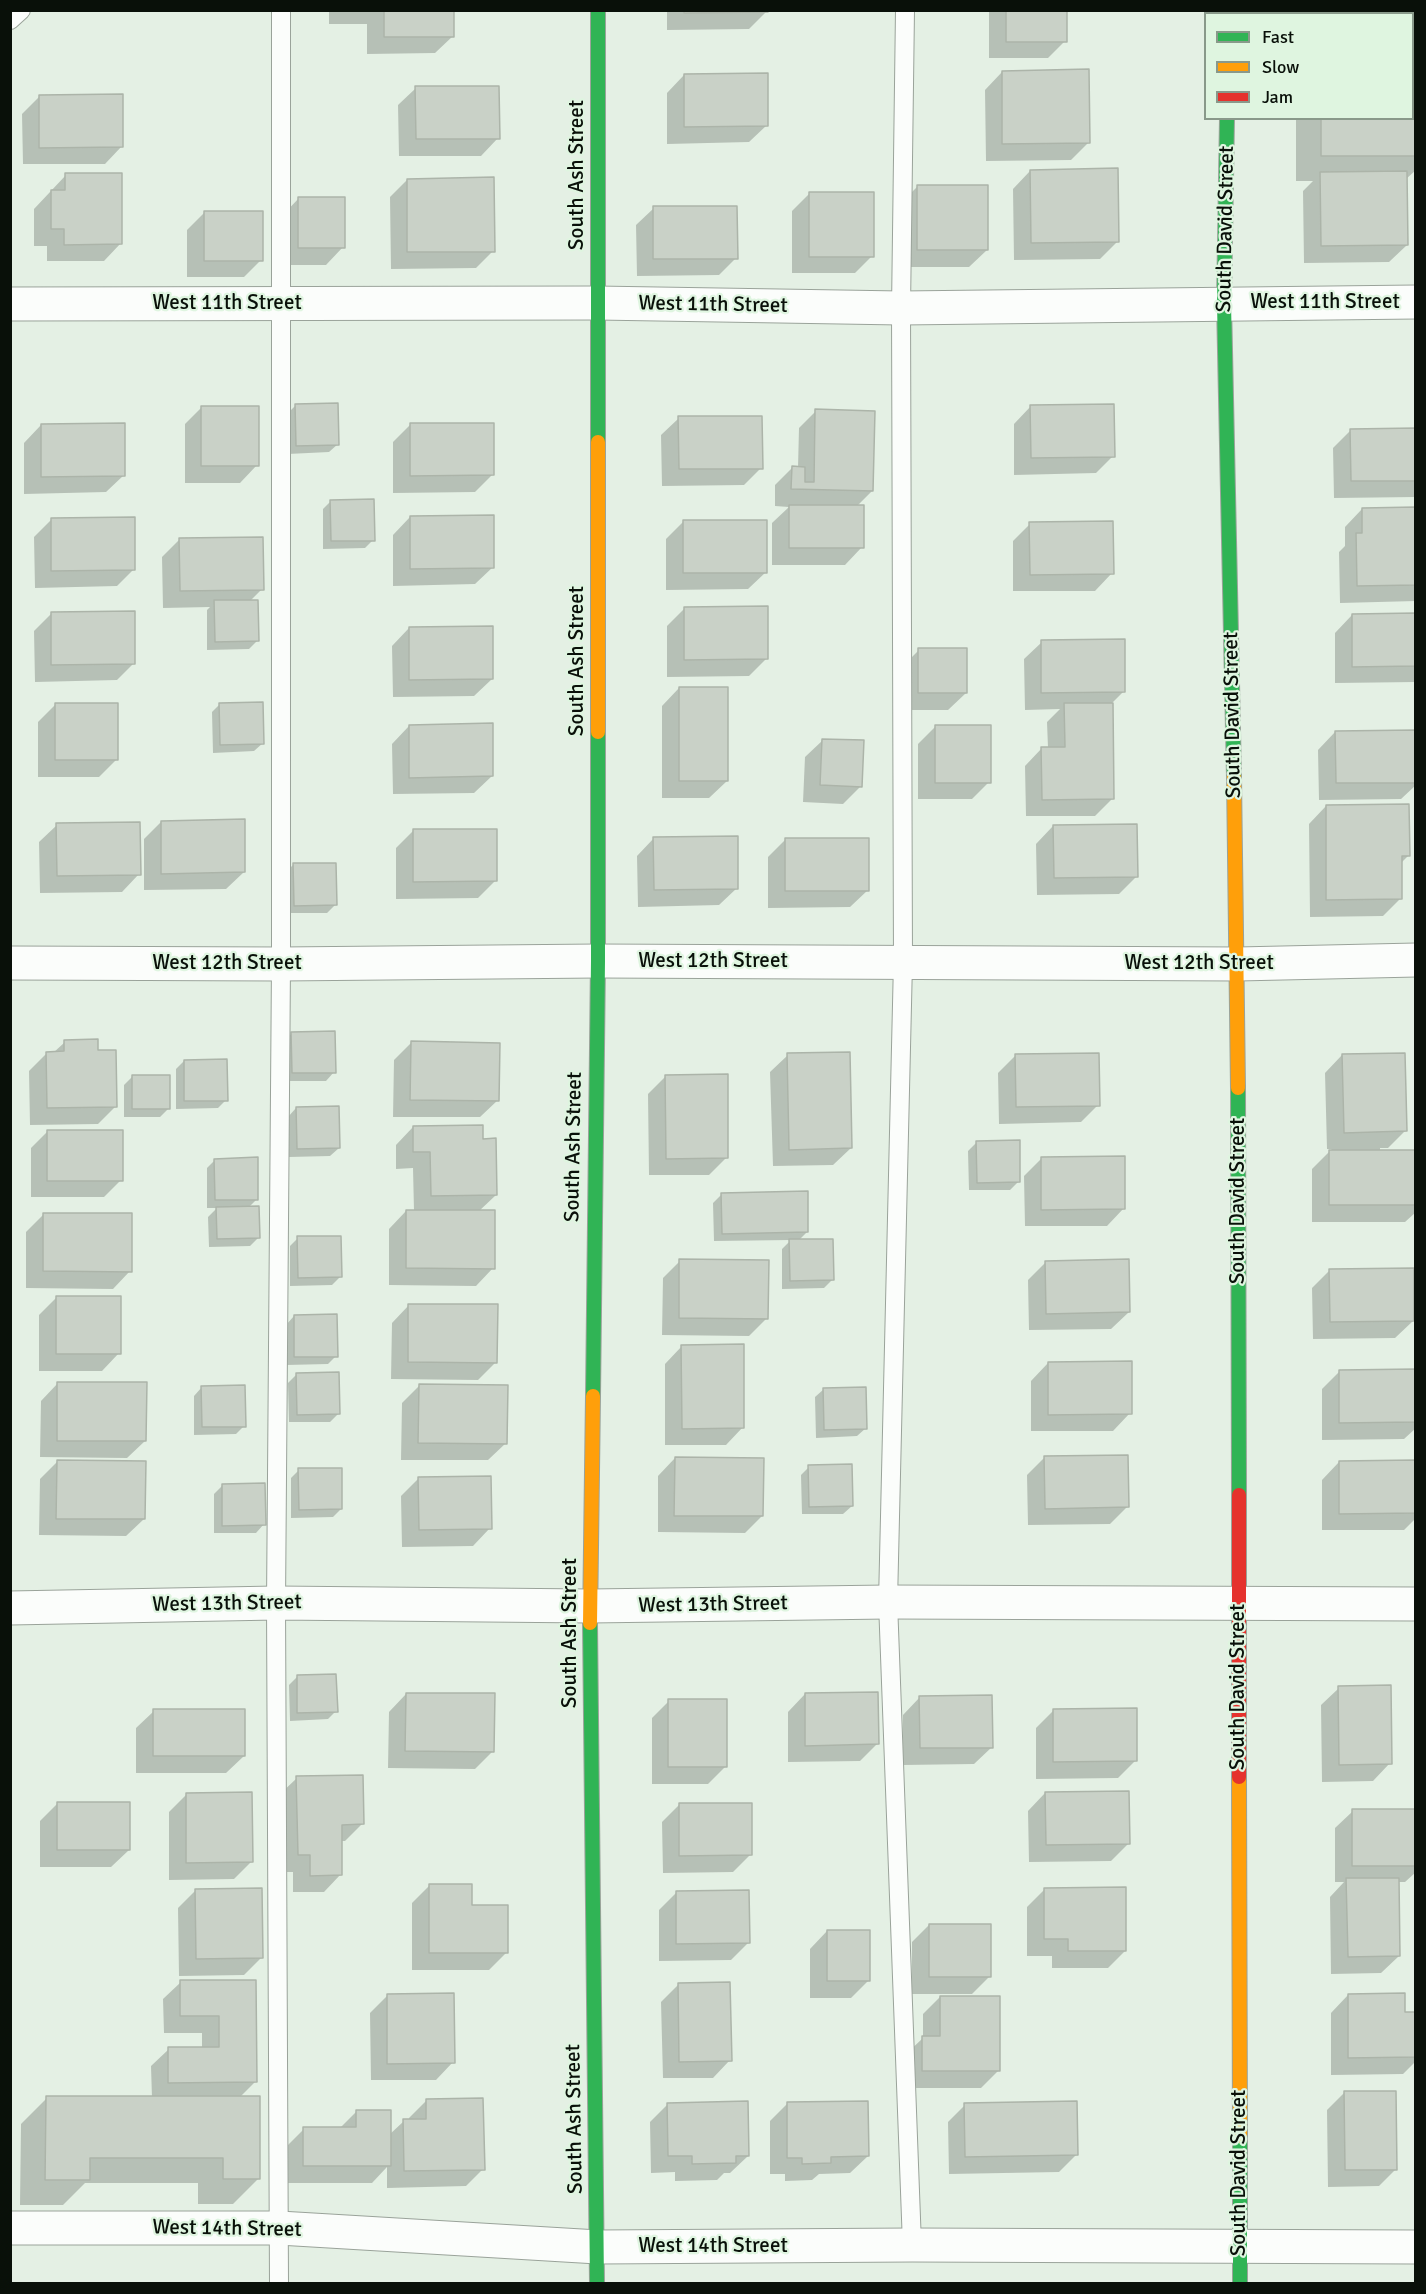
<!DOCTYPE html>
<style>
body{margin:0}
#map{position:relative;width:1426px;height:2294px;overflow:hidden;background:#e4f0e4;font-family:Signika,sans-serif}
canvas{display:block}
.frame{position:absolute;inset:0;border:12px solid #091009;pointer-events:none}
.legend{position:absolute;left:1204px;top:12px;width:210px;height:108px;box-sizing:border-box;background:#dff5e0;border:2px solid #89998a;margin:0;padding:8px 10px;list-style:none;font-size:18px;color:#091009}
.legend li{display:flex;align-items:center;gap:12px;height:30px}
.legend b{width:30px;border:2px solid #89998a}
</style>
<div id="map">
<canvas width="1426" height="2294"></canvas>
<div class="frame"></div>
<ul class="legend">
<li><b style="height:8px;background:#30b455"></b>Fast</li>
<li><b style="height:8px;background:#ff9f0a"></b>Slow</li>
<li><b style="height:8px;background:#e5322d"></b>Jam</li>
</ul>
</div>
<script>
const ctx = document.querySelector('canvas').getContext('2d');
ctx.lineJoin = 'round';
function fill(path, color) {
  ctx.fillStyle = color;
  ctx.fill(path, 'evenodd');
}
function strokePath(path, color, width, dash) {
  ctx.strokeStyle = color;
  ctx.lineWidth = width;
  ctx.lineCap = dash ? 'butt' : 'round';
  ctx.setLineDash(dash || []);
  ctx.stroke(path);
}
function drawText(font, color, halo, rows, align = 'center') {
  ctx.font = font + ' Signika,sans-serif';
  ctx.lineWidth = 4.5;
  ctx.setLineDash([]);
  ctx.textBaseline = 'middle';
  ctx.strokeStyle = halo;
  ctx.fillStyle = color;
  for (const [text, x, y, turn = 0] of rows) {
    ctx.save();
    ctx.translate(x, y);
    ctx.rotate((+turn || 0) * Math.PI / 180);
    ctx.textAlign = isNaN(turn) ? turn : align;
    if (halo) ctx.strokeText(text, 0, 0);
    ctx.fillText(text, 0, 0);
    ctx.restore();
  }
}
fill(new Path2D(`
 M329,10H453V36L435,53L367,54V24H329Z
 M667,10H767V11L749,29L667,30Z
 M989,10H1065V41L1048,58H989Z
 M1307,10H1416V39H1412V14H1307Z
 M1002,72L1088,143L1071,160L986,161L985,90Z
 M684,75L767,125L749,142L667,144V93Z
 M416,88L498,138L481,156H399L398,105Z
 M1416,92V170L1406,179L1407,245L1389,262L1304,263L1303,191L1313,181H1296V118H1412Z
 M40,96L122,146L105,164H23L22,114Z
 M1030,171L1117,242L1100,259L1014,260L1013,189Z
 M66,175L121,243L104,261H47V246H34V209Z
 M407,180L493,251L476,268L391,269L390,197Z
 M918,186L987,250L969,267H900V204Z
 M810,193L872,256L855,273H792V211Z
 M299,198L343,247L326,265H282V216Z
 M654,208L736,258L719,275L637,276L636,225Z
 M205,212L261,260L244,277H187V230Z
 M296,405L338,444L329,452L288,454L287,414Z
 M1031,406L1113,456L1096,473L1014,475V424Z
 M202,407L257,465L240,483H185V424Z
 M816,411L872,491L857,506L862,547L845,565H772V523L789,507L775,506V485L792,468H798L799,428Z
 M679,418L761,468L744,485L662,486L661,435Z
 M41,425L124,475L106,492L24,494V443Z
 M410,425L493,474L475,492L393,493V442Z
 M1416,429V497L1334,498L1333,448L1351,430Z
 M331,501L373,540L365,548L323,549V509Z
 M1416,508V601L1340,603L1339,552L1345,546V527L1362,509Z
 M410,517L493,567L475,584L393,586V535Z
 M52,519L134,569L117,586L35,588L34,537Z
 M683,522L766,572L748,589L666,590V539Z
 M1030,524L1112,573L1095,591H1013V541Z
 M180,539L262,589L250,601L257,641L249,649L207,650V610L210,607L163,608L162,557Z
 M684,609L767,658L749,676L667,677V626Z
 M52,613L134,663L117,680L35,682L34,631Z
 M1416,614V682L1335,683V633L1352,615Z
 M409,628L492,679L474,696L393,697L392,646Z
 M1042,642L1124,691L1111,704L1113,798L1095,816H1026L1025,766L1042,748H1048L1047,722L1060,709L1025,710L1024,659Z
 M919,650L966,693L948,710H902V667Z
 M679,688L727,781L709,798H662V706Z
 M220,704L263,743L254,751L213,753L212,712Z
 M55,705L117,759L99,777H38V722Z
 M409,726L492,776L474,793L393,794L392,744Z
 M935,727L989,782L972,799H918V744Z
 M1416,731V785L1401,799L1319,800L1318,750L1335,732Z
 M823,740L861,786L843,804L803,802L805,757Z
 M1326,806L1408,856L1400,864L1401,898L1383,916L1310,917L1309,824Z
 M161,822L244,872L226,889L144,890V839Z
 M57,825L139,874L122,892L40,893L39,842Z
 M1053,826L1136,877L1119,894L1037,895L1036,844Z
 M413,831L496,880L478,898L396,899V848Z
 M654,838L737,888L719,905L638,907L637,856Z
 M785,840L868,890L850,907L768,908V857Z
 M293,865L336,904L327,913H286L285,873Z
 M292,1033L334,1072L326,1081H284V1042Z
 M65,1042L96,1052L116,1106L98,1124L30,1125L29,1071L47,1053H53Z
 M411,1043L498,1100L480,1117H393L394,1060Z
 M788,1055L851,1148L833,1165L773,1166L770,1072Z
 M1016,1055L1098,1105L1081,1122L999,1124L998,1073Z
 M1342,1055L1405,1131L1388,1148H1380V1151H1416V1212L1405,1222H1312V1169L1332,1149H1327L1325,1073Z
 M184,1061L226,1100L218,1108L176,1109V1069Z
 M666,1076L727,1157L709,1175H649L648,1094Z
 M132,1077L169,1108L160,1117H124V1085Z
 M296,1108L339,1148L330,1156L289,1157L288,1117Z
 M413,1127L482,1141L496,1195L478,1212L493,1268L476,1286L389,1285V1229L406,1211H414L413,1168L396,1169V1145Z
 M48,1131L121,1180L104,1197H31V1148Z
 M977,1142L1019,1181L1010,1190H969L968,1151Z
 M1042,1158L1124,1208L1107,1226H1025L1024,1176Z
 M215,1160L257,1199L248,1208L259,1237L250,1246L209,1247L208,1217L217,1208H207V1168Z
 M722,1194L807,1232L798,1241L832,1280L824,1288L782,1289V1249L791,1240L714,1241L713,1203Z
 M44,1214L130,1271L113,1289L26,1288V1232Z
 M298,1238L340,1277L332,1285L290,1286V1246Z
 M680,1261L767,1318L749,1336L662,1335L663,1278Z
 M1046,1262L1129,1312L1111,1329L1029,1330L1028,1280Z
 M1330,1270L1413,1321L1395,1338L1313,1339L1312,1288Z
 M56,1298L119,1353L102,1371H39V1315Z
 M409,1305L496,1362L478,1380L391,1379L392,1323Z
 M294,1316L336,1356L328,1364L286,1365V1325Z
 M682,1346L743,1427L726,1445H665V1364Z
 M1048,1363L1130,1413L1113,1431H1031V1381Z
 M1416,1371V1428L1404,1439L1322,1440V1389L1339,1372Z
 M296,1375L339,1413L330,1422H289L288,1383Z
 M58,1383L145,1441L127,1458L40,1457L41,1401Z
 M419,1386L506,1443L488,1460H401L402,1403Z
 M202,1387L244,1426L236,1434L194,1435V1396Z
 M824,1389L866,1428L857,1436L816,1438L815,1397Z
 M1045,1457L1127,1507L1110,1524L1028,1525L1027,1475Z
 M675,1458L762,1516L745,1533L658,1532V1476Z
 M57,1462L144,1519L126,1536L39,1535L40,1479Z
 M1339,1462H1416V1518L1404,1530H1322V1480Z
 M809,1467L852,1506L843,1514H802L801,1475Z
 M299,1470L341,1509L333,1517L291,1518V1478Z
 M418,1479L490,1528L473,1546L402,1547L401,1496Z
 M222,1486L264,1524L256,1533H214V1494Z
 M297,1677L336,1711L328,1719L290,1721L289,1685Z
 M1339,1688L1390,1763L1373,1781L1322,1782L1321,1705Z
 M406,1694L493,1751L475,1769L388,1768L389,1712Z
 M805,1694L877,1744L860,1761L788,1762V1712Z
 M920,1697L992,1747L974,1764L903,1765V1715Z
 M669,1701L725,1767L708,1784H652V1718Z
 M154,1711L244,1756L226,1773H136V1728Z
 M1053,1711L1136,1760L1118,1778L1036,1779V1728Z
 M297,1778L363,1823L345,1841H340L341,1874L324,1892H293V1872H281L279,1795Z
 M1045,1793L1128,1844L1111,1861L1029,1862L1028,1811Z
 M186,1795L251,1862L234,1879L169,1880V1812Z
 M58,1803L129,1850L111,1867H40V1821Z
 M679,1805L751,1854L733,1872L663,1873L662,1822Z
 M1353,1811H1416V1872L1405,1882H1397L1399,1956L1381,1973L1331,1974L1330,1897L1344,1882H1335V1828Z
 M430,1885L470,1907L506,1953L489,1970H412V1903Z
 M1045,1889L1125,1951L1108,1968H1052V1956H1027V1907Z
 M196,1890L261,1958L244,1975L179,1976L178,1908Z
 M676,1893L748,1943L731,1960L659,1961V1910Z
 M929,1925L989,1977L972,1994H912V1942Z
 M827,1931L869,1980L851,1998H810V1949Z
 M255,1981L256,2081L239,2098L259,2178L233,2204H198V2183H85L63,2205H20L21,2124L47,2098H152L151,2066L169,2049L202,2048V2033H164L163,1999L181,1982Z
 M679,1984L730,2060L713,2078H663L661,2002Z
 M388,1995L453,2062L436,2080H371L370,2013Z
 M1348,1995L1403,2013H1416V2061L1403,2074L1331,2075V2013Z
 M940,1997L998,2071L981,2088H905V2055L923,2038V2014Z
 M1344,2093L1396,2169L1379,2186L1328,2187L1327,2110Z
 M427,2100L483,2169L466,2186L387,2188V2167L372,2183H287V2146L304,2129H339L357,2111L389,2135L404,2121H409V2118Z
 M668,2104L748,2156L730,2173H724L717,2180L675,2181V2172L651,2173L650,2122Z
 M787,2104L868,2156L850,2173L819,2174L812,2180L785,2181V2174H770V2121Z
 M965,2105L1077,2154L1059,2172L949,2174L948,2122Z`), '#0003');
const building = new Path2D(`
 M384,10H454V37H384Z
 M684,10H768V12L684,13Z
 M1006,10H1067V42H1006Z
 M1324,10H1416V23H1412V14H1324Z
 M1089,69L1090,143L1002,144V71Z
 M768,73V126L684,127V74Z
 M415,86H499L500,139H416Z
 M1412,90H1416V156H1321V118H1412Z
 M123,94V147L39,148V95Z
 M1118,168L1119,242L1031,243L1030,170Z
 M1407,171L1408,245L1321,246L1320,172Z
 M65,173H122V244L64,245V229H51V190H65Z
 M494,177L495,252H407V179Z
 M917,185H988V250H917Z
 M809,192H874V257H809Z
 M298,197H345V248H298Z
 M653,206H737L738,259H653Z
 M204,211H263V261H204Z
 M338,403L339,445L296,446L295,404Z
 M1114,404L1115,457L1031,458L1030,405Z
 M201,406H259V466H201Z
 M815,409L875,411L873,491L791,489L792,466L805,467V482H814Z
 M678,416H762L763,469H679Z
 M125,423V476L41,477V424Z
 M410,423H494V475L410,476Z
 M1416,428V481H1351L1350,429Z
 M374,499L375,541H331L330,500Z
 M789,505H864V548H789Z
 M1416,507V585L1357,586L1356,533H1362V508Z
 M494,515V568L410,569V516Z
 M135,517V570L51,571V518Z
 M683,520H767V573H683Z
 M1113,521L1114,574L1030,575L1029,522Z
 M263,537L264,590L180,591L179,538Z
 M214,600H258L259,641L215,642Z
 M768,606V659L684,660V607Z
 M135,611V664L51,665V612Z
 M1416,613V666L1352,667V614Z
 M493,626V679L409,680V627Z
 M1125,639V692L1041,693V640Z
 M918,648H967V693H918Z
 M679,687H728V781H679Z
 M263,702L264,744L220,745L219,703Z
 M55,703H118V760H55Z
 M1064,703H1113L1114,799L1042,800L1041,747H1065Z
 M493,723V776L409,778V725Z
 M935,725H991V783H935Z
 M1416,730V783H1336L1335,731Z
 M822,739L864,740L862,787L820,785Z
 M1409,804L1410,856H1402V899L1326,900V805Z
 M245,819V872L161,874V821Z
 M140,822L141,875L57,876L56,823Z
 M1137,824L1138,877L1054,878L1053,825Z
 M413,829H497V881L413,882Z
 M738,836V889L654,890L653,837Z
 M785,838H869V891H785Z
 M293,863H336L337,905L294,906Z
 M335,1031L336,1073H292L291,1032Z
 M98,1039V1050H116L117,1107L47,1108L46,1052L64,1051V1040Z
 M411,1041L500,1043L499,1101L410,1100Z
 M850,1052L852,1148L789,1150L787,1053Z
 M1099,1053L1100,1106L1016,1107L1015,1054Z
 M1405,1053L1407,1131L1344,1133L1342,1054Z
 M227,1059L228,1101H184V1060Z
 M728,1074V1158L666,1159L665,1075Z
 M132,1075H170V1109H132Z
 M339,1106L340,1148L297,1149L296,1107Z
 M483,1125V1139L496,1138L497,1195L431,1196L430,1152H413V1126Z
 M47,1130H123V1181H47Z
 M1020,1140V1182L977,1183L976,1141Z
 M1329,1150H1416V1205H1329Z
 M1125,1156V1209L1041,1210V1157Z
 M258,1157V1200H215L214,1159Z
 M808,1191V1232L722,1234L721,1193Z
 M259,1206L260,1238L217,1239L216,1207Z
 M406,1210H495V1269L406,1268Z
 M43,1213H132V1272L43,1271Z
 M297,1236H341L342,1277L298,1278Z
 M789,1239H833L834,1280L790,1281Z
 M679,1259L769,1260L768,1319L679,1318Z
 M1129,1259L1130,1312L1046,1314L1045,1261Z
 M1414,1268V1321L1330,1322L1329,1269Z
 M56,1296H121V1354H56Z
 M408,1304H498L497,1363L408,1362Z
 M337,1314L338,1357H294V1315Z
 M744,1344V1428L682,1429L681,1345Z
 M1132,1361V1414L1048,1415V1362Z
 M1416,1369V1422L1339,1423V1370Z
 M339,1372L340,1414L297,1415L296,1373Z
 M57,1382H147L146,1441H57Z
 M419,1384L508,1385L507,1444L418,1443Z
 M245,1385L246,1427H202L201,1386Z
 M866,1387L867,1429L824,1430L823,1388Z
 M1128,1455L1129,1507L1045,1509L1044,1456Z
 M675,1457L764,1458L763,1516H674Z
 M57,1460L146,1461L145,1519H56Z
 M1416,1460V1513L1339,1514V1461Z
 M852,1464L853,1506L809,1507L808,1465Z
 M298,1468H342V1509L299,1510Z
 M491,1476L492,1529L419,1530L418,1477Z
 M265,1483L266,1525L222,1526V1484Z
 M336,1674L338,1712L297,1713V1675Z
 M1391,1685L1392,1764L1339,1765L1338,1686Z
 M878,1692L879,1744L805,1746V1693Z
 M406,1693H495L494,1752L405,1751Z
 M992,1695L993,1748H920L919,1696Z
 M668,1699H727V1767H668Z
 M1137,1708V1761L1053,1762V1709Z
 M153,1709H245V1756H153Z
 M363,1775L364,1824L342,1825V1875L310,1876V1855H298L296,1776Z
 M1129,1791L1130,1844L1046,1845L1045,1792Z
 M252,1792L253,1862L186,1863V1793Z
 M57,1802H130V1850H57Z
 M679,1803H752V1855L679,1856Z
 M1352,1809H1416V1866H1352Z
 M1346,1878H1399L1400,1956L1348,1957Z
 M429,1884H472V1905H508V1953H429Z
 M1126,1887V1951H1068V1939H1044V1888Z
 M262,1888L263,1958L196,1959L195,1889Z
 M749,1890L750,1943L676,1944V1891Z
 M929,1924H991V1977H929Z
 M827,1930H870V1981H827Z
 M180,1980H256L257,2082L168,2083V2047H219V2016H180Z
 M730,1982L732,2061L679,2062L678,1983Z
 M454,1993L455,2063L387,2064V1994Z
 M1405,1993V2012H1416V2057L1348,2058V1994Z
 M940,1996H1000V2071H922V2036H940Z
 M1344,2091H1396L1397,2170H1345Z
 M46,2096H260V2179H223V2158H90V2180H45Z
 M483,2098L485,2170L404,2171L403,2119H426V2099Z
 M748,2101L749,2156H736V2163L692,2164V2156H668L667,2103Z
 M868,2101L869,2156L831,2157V2163L802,2164V2158H787V2102Z
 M1077,2101L1078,2155L965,2157L964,2103Z
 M356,2110H391V2166H303V2127H356Z`);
fill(building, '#c9d1c7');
strokePath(building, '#acb4a9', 1.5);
const lane = new Path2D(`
 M905,10L901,308L903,962L888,1602L912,2245
 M10,20L21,10
 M279,2284L276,1603L281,964V10`);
const street = new Path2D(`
 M1229,14V10
 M10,304L597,303L901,308L1416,302
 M10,963L281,964L598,961L1238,964L1416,960
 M10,1608L276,1603L590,1606L888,1602L1416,1604
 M10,2228H279L598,2247L912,2245L1416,2247`);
const fast = new Path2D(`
 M598,10V442
 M1227,118L1224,303L1234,777
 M1238,1088L1239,1495
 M593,1396L598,961V732
 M590,1623L597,2284
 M1240,2136V2284`);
const slow = new Path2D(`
 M598,442V732
 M1234,777L1238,1088
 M590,1623L593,1396
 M1239,1777L1240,2136`);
const jam = new Path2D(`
 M1239,1495V1777`);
strokePath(lane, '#9aa39a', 20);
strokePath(street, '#9aa39a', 35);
strokePath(fast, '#9aa39a', 16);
strokePath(slow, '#9aa39a', 16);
strokePath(jam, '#9aa39a', 16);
strokePath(lane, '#fbfdfb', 18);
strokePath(street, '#fbfdfb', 33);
strokePath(fast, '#30b455', 14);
strokePath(slow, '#ff9f0a', 14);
strokePath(jam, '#e5322d', 14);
drawText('21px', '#091009', '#dff5e0', [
 ["South Ash Street",577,175,-90],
 ["South David Street",1226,229,-89],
 ["West 11th Street",1325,302],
 ["West 11th Street",227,303],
 ["West 11th Street",713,305,1],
 ["South Ash Street",577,661,-90],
 ["South David Street",1233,715,-91],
 ["West 12th Street",713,961],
 ["West 12th Street",227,963],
 ["West 12th Street",1199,963],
 ["South Ash Street",574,1147,-89],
 ["South David Street",1238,1201,-90],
 ["West 13th Street",227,1604,-1],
 ["West 13th Street",713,1605,-1],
 ["South Ash Street",570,1633,-90],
 ["South David Street",1238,1687,-90],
 ["South Ash Street",575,2119,-91],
 ["South David Street",1239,2173,-90],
 ["West 14th Street",227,2229,1],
 ["West 14th Street",713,2246]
]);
</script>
